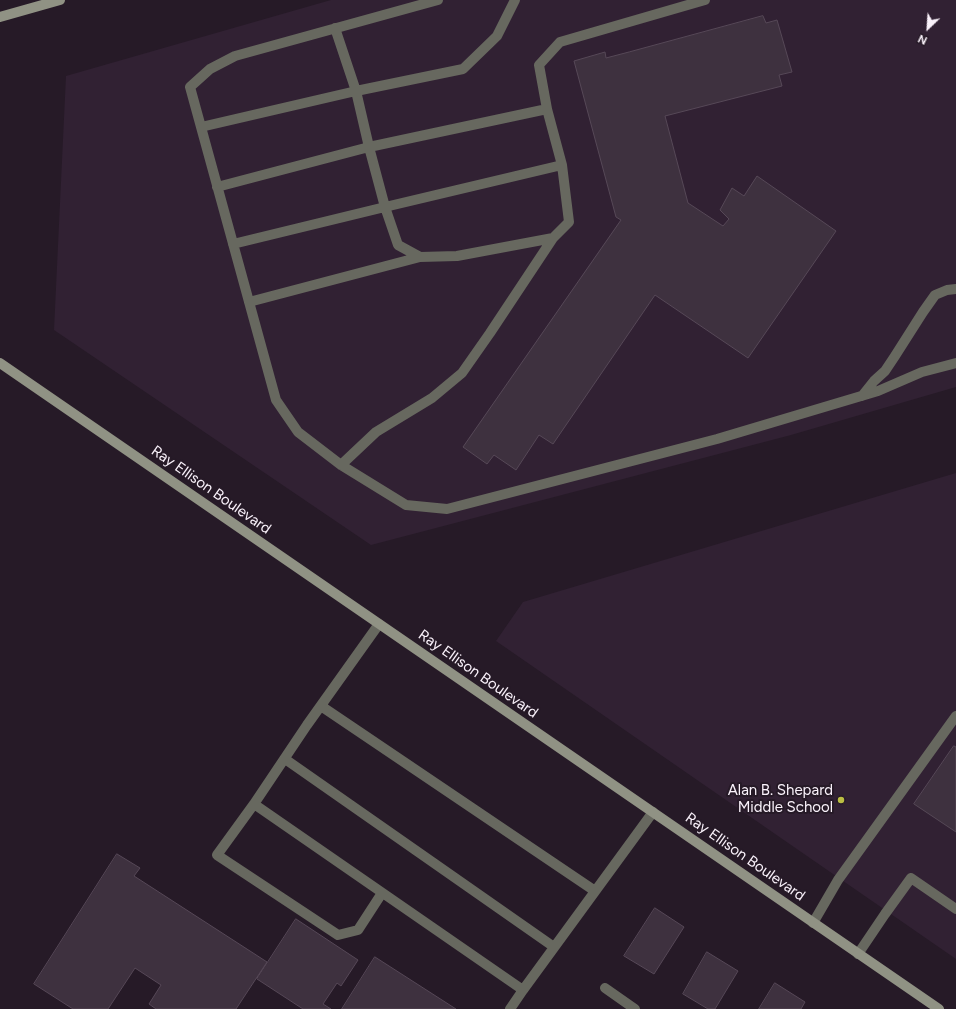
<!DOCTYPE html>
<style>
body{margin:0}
#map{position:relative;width:956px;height:1009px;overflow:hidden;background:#261a27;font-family:Figtree,sans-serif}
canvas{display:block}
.north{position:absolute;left:908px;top:8px;width:40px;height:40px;-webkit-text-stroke:3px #261a27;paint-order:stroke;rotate:205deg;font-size:11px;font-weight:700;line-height:16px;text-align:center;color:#faf2fb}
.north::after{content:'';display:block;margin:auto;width:14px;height:18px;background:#faf2fb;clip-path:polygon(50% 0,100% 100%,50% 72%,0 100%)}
</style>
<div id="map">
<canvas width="956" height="1009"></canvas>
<div class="north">N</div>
</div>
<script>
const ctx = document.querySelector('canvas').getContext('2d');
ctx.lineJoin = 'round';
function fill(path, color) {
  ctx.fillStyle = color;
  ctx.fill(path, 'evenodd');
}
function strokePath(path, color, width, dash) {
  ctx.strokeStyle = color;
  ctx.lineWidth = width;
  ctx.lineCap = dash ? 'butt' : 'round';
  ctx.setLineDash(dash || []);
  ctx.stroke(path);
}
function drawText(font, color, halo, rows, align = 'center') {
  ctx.font = font + ' Figtree,sans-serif';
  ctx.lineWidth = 4;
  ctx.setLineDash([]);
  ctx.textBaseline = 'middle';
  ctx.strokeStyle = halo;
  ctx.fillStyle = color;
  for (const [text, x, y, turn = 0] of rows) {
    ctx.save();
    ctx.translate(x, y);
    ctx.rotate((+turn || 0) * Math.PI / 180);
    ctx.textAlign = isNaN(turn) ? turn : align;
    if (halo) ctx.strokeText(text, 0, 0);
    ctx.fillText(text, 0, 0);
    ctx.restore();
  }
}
fill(new Path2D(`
 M331,0H956V387L791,435L371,545L54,330L66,76Z
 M956,473V959L496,641L523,602Z`), '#312133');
const building = new Path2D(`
 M763,16L766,23L777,20L792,72L779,75L782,86L665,116L688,203L723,226L729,219L720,210L732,188L744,196L757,176L836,231L748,358L655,295L553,444L539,435L516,470L494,455L487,464L463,447L621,220L616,217L574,61L605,52L606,58L629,52Z
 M954,746L956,747V832L914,804Z
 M117,854L140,868L134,876L267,962L236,1009H156L149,1004L161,985L135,968L108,1009H73L34,984Z
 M655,908L684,927L654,974L624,956Z
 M296,919L358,960L341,986L337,983L323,1004L331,1009H303L257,979Z
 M707,952L738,971L715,1009H708L683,994Z
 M375,957L456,1009H342Z
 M775,983L805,1002L801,1009H759Z`);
fill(building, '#3e313f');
strokePath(building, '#564857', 1);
strokePath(new Path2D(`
 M438,0L235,56L210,69L190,87L276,400L298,432L341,465L406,505L447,509L717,439L878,391L922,372L956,363
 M335,28L356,91L369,147L547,109L539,65L560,42L705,0
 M201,127L356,91L463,69L497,36L515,0
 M217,187L369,147L385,207L562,165L547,109
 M233,244L385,207L398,245L420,257L457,256L553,238L569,222L562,165
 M249,302L420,257
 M862,396L874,381L885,371L895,356L923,312L935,295L947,290L956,289
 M341,465L376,432L432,398L462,373L490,333L553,238
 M379,624L307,725L254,804L523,990L653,812
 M321,706L595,891
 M285,759L554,947
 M254,804L217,855L338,935L358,930L382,893
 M813,923L838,880L956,716
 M858,954L885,914L911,878L956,909
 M510,1009L523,990`), '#67685f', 10);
strokePath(new Path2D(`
 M605,988L635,1009`), '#67685f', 10);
strokePath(new Path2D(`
 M0,17L60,0
 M0,363L939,1009`), '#909284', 10);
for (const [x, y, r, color] of [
 [841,800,4,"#bcbf44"]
]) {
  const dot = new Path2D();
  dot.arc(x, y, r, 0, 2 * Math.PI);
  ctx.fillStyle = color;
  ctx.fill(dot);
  strokePath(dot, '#261a27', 1.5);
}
drawText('15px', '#faf2fb', '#261a27', [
 ["Ray Ellison Boulevard",211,490,35],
 ["Ray Ellison Boulevard",478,674,35],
 ["Ray Ellison Boulevard",745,857,35]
]);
drawText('15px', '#faf2fb', '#261a27', [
 ["Alan B. Shepard",833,791],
 ["Middle School",833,808]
], 'right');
</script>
